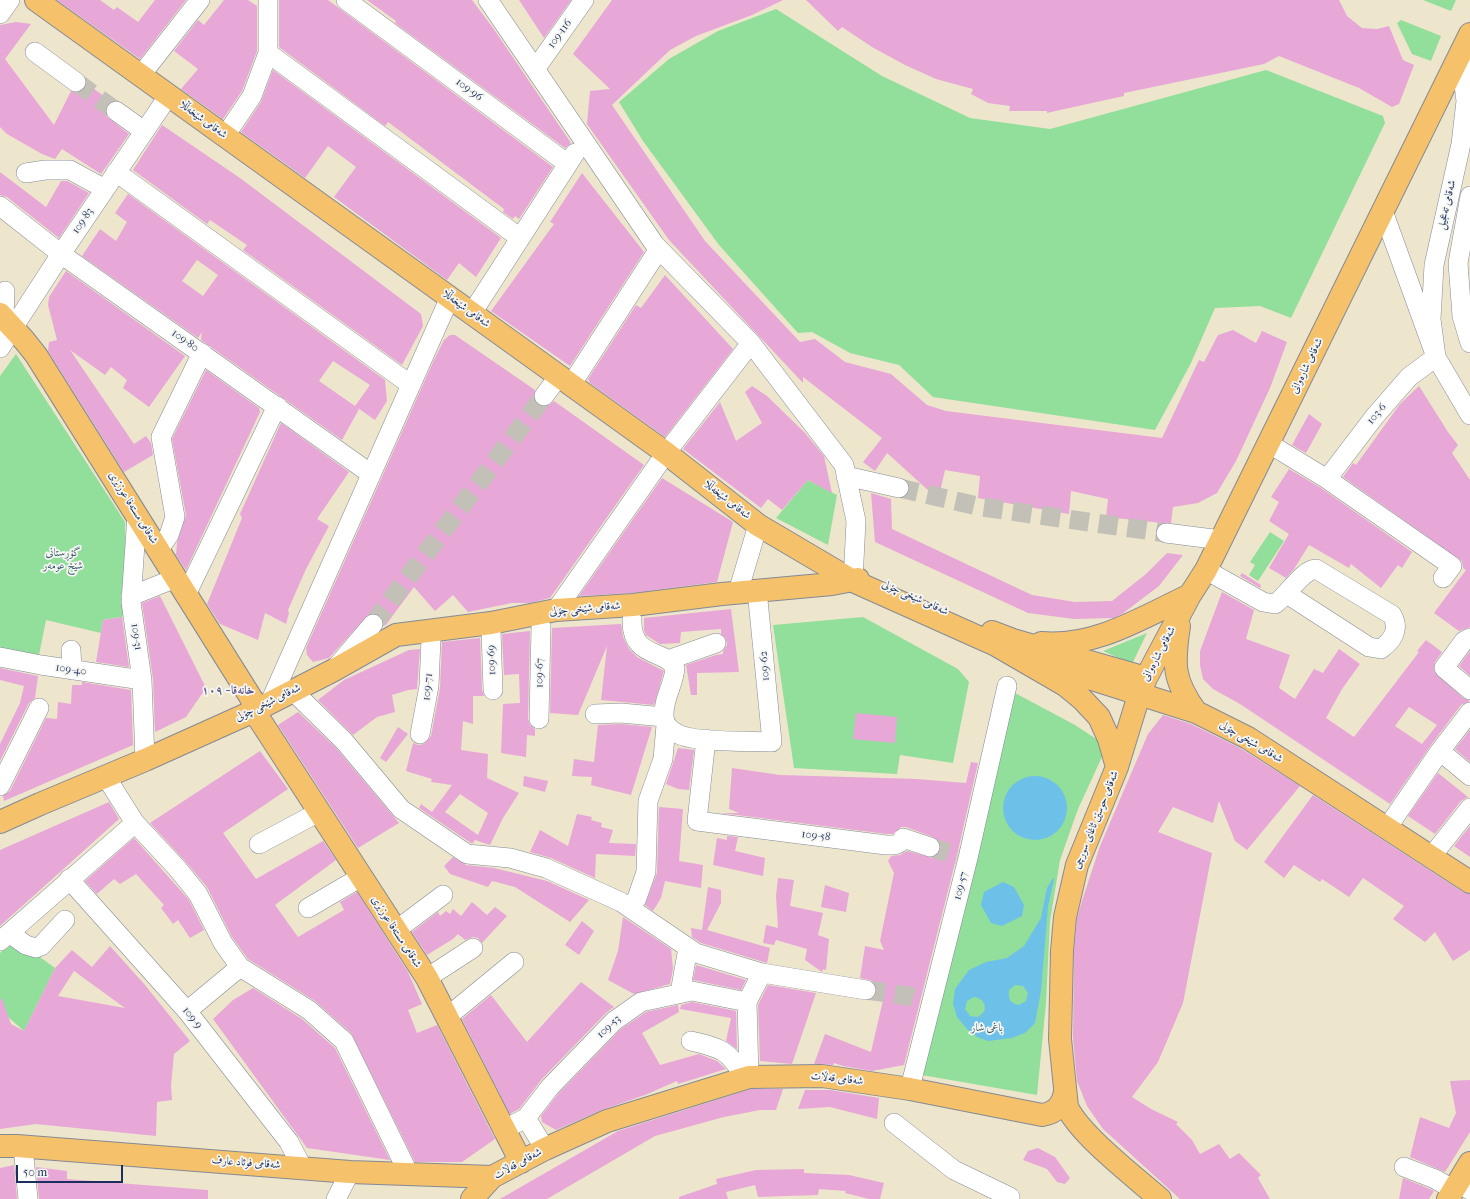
<!DOCTYPE html>
<meta charset="utf-8">
<style>
body{margin:0}
#map{position:relative;width:1470px;height:1199px;overflow:hidden;background:#ede6cd;font-family:"IM FELL French Canon",serif}
canvas{display:block}
.scale{position:absolute;left:16px;top:1165px;width:107px;height:18px;box-sizing:border-box;border:2px solid #1b2f5e;border-top:0;padding-left:5px;font-size:12px;line-height:14px;white-space:nowrap;color:#1b2f5e;-webkit-text-stroke:3px #f6f6f2;paint-order:stroke}
</style>
<div id="map">
<canvas width="1470" height="1199"></canvas>
<div class="scale">50 m</div>
</div>
<script>
const ctx = document.querySelector('canvas').getContext('2d');
ctx.lineJoin = 'round';
function fill(path, color) {
  ctx.fillStyle = color;
  ctx.fill(path, 'evenodd');
}
function strokePath(path, color, width, dash) {
  ctx.strokeStyle = color;
  ctx.lineWidth = width;
  ctx.lineCap = dash ? 'butt' : 'round';
  ctx.setLineDash(dash || []);
  ctx.stroke(path);
}
function drawText(font, color, halo, rows, align = 'center') {
  ctx.font = font + ' "IM FELL French Canon",Amiri,serif';
  ctx.lineWidth = 3.5;
  ctx.setLineDash([]);
  ctx.textBaseline = 'middle';
  ctx.strokeStyle = halo;
  ctx.fillStyle = color;
  for (const [text, x, y, turn = 0] of rows) {
    ctx.save();
    ctx.translate(x, y);
    ctx.rotate((+turn || 0) * Math.PI / 180);
    ctx.textAlign = isNaN(turn) ? turn : align;
    if (halo) ctx.strokeText(text, 0, 0);
    ctx.fillText(text, 0, 0);
    ctx.restore();
  }
}
fill(new Path2D(`
 M1423,0H1456L1451,11Z
 M776,9L882,76L970,118L1050,129L1266,70L1383,116L1385,123L1291,318L1260,306L1215,308L1191,363L1155,430L933,397L899,365L850,353L812,332L798,333L719,245L643,141L619,102L669,59L718,31Z
 M1401,20L1441,36L1431,61L1412,54L1397,23Z
 M16,354L125,522L127,616L103,620L101,633L46,620L39,655L0,649V376Z
 M808,480L837,495L828,545L776,518Z
 M1270,532L1284,541L1258,581L1249,575L1255,565L1250,562Z
 M863,617L958,669L969,682L953,763L900,755L897,774L794,768L773,625Z
 M1147,633L1132,664L1103,651Z
 M1015,693L1075,725L1107,746L1078,809L1060,860L1050,921L1046,1003L1037,1095L916,1074Z
 M15,939L55,968L24,1031L0,1010V953Z`), '#92de9b');
fill(new Path2D(`
 M1003 808a32 32 0 1 1 64 0a32 32 0 1 1-64 0Z
 M1053,878L1054,879L1048,906L1041,991L1035,1023L1025,1033L1012,1038L988,1041L977,1037L968,1030L957,1017L953,1004L955,989L969,970L986,962L1007,958L1024,946L1041,918L1047,888ZM1015,985L1023,986L1028,993L1026,1001L1019,1005C1010,1003 1008,999 1009,990ZM974,997C982,998 987,1004 984,1012L978,1017L970,1016L965,1009L967,1001Z
 M1003,882L1014,887L1024,905L1022,916L1002,926L991,923L981,905L984,892Z`), '#6dc1e9');
fill(new Path2D(`
 M57,0H100L114,10L117,7L138,22L155,0H186L140,59Z
 M224,0H248L257,6V51L242,91L223,119L181,89L198,69L174,51L198,20L204,25Z
 M279,0H328L553,167L519,219L515,216L513,219L503,212L504,209L388,122L385,126L279,47Z
 M367,0H472L493,28L571,143L565,148L395,23L396,21Z
 M519,0H571L544,38Z
 M612,0H783L752,15L696,36L670,50L612,105L705,241L800,342L815,339L845,362L891,374L927,405L946,411L1162,438L1199,360L1204,362L1218,335L1233,330L1256,343L1262,331L1287,342L1270,388L1236,461L1217,493L1198,503L1173,507L1171,523H1162L1106,517L1108,499L1071,491L1069,514L978,498L980,476L945,470L940,492L929,491L887,453L875,471L863,462L882,438L803,377V383L669,240L587,124L590,91L610,89L573,54Z
 M806,0H1339L1347,16L1362,28L1377,29L1389,26L1403,60L1414,65L1399,104L1392,107L1359,88L1279,56L1264,64L1124,93V96L1060,110L1047,113V111H1009L1010,106L988,103L971,94L973,89L936,79L905,65L872,47L842,27L838,31Z
 M16,22L31,24L5,59L54,125L71,91L81,92L87,84L111,101L105,110L106,116L129,134L101,174L62,149L55,159L42,154L7,134L0,127V25Z
 M273,70L501,238L476,277L459,263L447,280L334,197L356,167L328,146L305,178L241,132L261,102Z
 M162,125L240,178L421,314L423,326L402,365L243,250L247,245L210,220L207,224L133,170Z
 M0,172L46,207L61,181H67L89,193L59,238L7,197L0,195Z
 M582,173L644,252L570,366L491,311L554,224L550,222Z
 M128,194L385,380L387,401L375,420L355,406L359,409L342,440L201,340L202,332L198,338L82,256L100,229L116,241L127,222L115,213ZM197,260L218,275L203,296L182,281ZM333,361L370,385L355,406L319,381Z
 M66,271L185,356L149,407L123,388L127,380L111,367L105,375L70,350L134,444L146,436L151,443L153,455L124,472L48,351L49,342L57,340L48,305L49,297Z
 M665,275L733,349L665,437L590,383L588,379L636,305L641,308Z
 M450,335H455L535,390L534,400L538,405L548,406L554,401L644,465L550,598L530,603H512L468,612L453,595L435,611L414,587L385,626L380,615L375,613L369,614L329,658L313,662L307,655L306,648L433,362L444,340Z
 M206,370L259,408L260,412L186,570L176,555L177,543L186,515L172,439Z
 M752,386L767,396L805,433L824,456L832,493L808,480L782,510L768,499L761,508L683,449L720,402L736,441L762,423L745,392Z
 M1419,386L1448,432L1458,445L1452,453L1470,480V627L1459,631L1434,613L1466,570L1463,568L1462,561L1343,477L1353,463L1356,465L1400,404Z
 M1309,414L1322,424L1306,453L1292,445Z
 M281,423L349,472L317,519L329,526L306,569L288,610L289,613L286,624L265,613L258,640L220,624L207,604L242,518L240,514Z
 M1289,469L1321,488L1412,552L1402,568L1398,565L1381,588L1351,564L1349,568L1309,545L1294,569L1286,578L1269,568L1289,534L1269,521L1279,502L1271,497Z
 M662,478L733,522L717,582L632,593L579,596Z
 M871,493L891,499L892,529L1032,595L1075,602L1112,601L1146,574L1167,553L1183,555L1159,586L1122,614L1114,618L1074,619L1028,613L875,542Z
 M1242,573L1261,585L1260,588L1240,576Z
 M1222,592L1254,610L1246,639L1290,655L1279,688L1295,699L1314,669L1323,673L1339,649L1360,664L1342,689L1326,718L1354,737L1419,652L1417,651L1426,640L1442,652L1435,662L1434,672L1463,698L1470,701L1461,705L1431,745L1390,804L1240,704L1213,689L1203,679L1200,665V651ZM1409,707L1437,725L1422,744L1395,726Z
 M160,596L206,688L186,717L155,732L153,679L142,603Z
 M731,609L739,672L697,673V695H691L686,665L716,655L723,654V651L727,645L726,640L721,634V629L681,632L680,643L660,644L646,635L644,630V618Z
 M122,617L129,667L96,662L103,620Z
 M621,624L623,637L629,649L637,657L664,671L654,705L601,700L607,646L578,715L550,713L552,628Z
 M530,631L528,719L530,725L535,729V736L527,735L526,757L501,753L503,704L520,703L519,674L504,675L502,634Z
 M480,638L482,690L484,696H473V724L463,721L461,750L488,754L487,778L519,793L503,818L490,845L475,840L478,835L473,843H471L419,808L421,804L432,812L452,785L431,782L432,779L406,771L413,743L418,745L424,744L431,736L440,688L442,642ZM460,794L488,813L478,835L445,812Z
 M420,649L417,689L408,690L392,695L395,712L377,717L353,735L318,700L344,680L409,650Z
 M1470,651V676L1459,666Z
 M0,668L38,676L35,698L29,703L0,761V744L20,703L24,686L0,680Z
 M82,682L131,690L133,745L4,801L3,796L10,791L46,718L57,719L58,702L71,704L72,685H82Z
 M298,712L336,748L399,823L358,848L278,725Z
 M856,713L897,717L895,743L853,739Z
 M1163,715L1191,724L1240,748L1300,786L1247,850L1235,841L1219,801L1213,823L1173,807L1158,832L1212,853L1183,1003L1158,1062L1132,1097L1151,1109L1178,1122L1176,1124L1192,1140L1200,1154L1219,1144L1230,1159L1239,1153L1261,1175L1258,1178L1270,1199H1180L1103,1129L1087,1106L1077,1081L1073,1038L1074,952L1077,919L1081,904L1100,846L1148,734Z
 M621,724L652,727L631,795L591,785L592,777L572,776L574,759L594,762L598,725Z
 M398,727L408,734L386,762L380,758Z
 M1470,730V762L1455,749Z
 M678,748L694,750L689,790L678,789L666,784Z
 M260,751L288,789L223,833L256,879L323,841L336,860L275,905L298,937L344,910L340,902L357,892L408,972L422,1004L408,1010L417,1033L437,1025L495,1139L462,1162H415L351,1033L315,1001L248,959L232,937L207,887L185,861L150,823Z
 M971,762L978,763L957,855L904,1065L872,1071L843,1066L834,1063L833,1065L814,1064L825,1034L871,1052L884,996L875,995L876,986L873,981L860,978L865,946L884,950L880,941L894,873L888,861L891,856L900,855L907,851L933,858L940,851L941,844L933,837L906,827H901L893,834H887L721,813H739L729,809L732,768L780,775L917,779L966,783Z
 M1438,773L1468,797L1461,801L1435,834L1408,816Z
 M524,776L548,781L545,792L523,786Z
 M1313,795L1463,892L1470,894V950L1453,961L1435,932L1425,942L1393,919L1404,906L1363,878L1349,897L1322,879L1320,882L1294,865L1284,878L1264,862Z
 M109,802L119,819L0,926V850Z
 M659,807L683,809L679,861L703,865L701,888L665,881L661,898L653,911L645,905L657,873Z
 M577,814L592,817L591,820L602,823L601,827L613,830L609,843L636,844L635,856L596,854L595,878L551,858L530,852L540,830L568,846Z
 M1470,826V857L1454,846Z
 M727,836L738,837L735,851L765,858L763,876L713,865L717,838L727,840Z
 M134,838L189,900L204,930L190,938L178,920L173,924L161,908L164,905L136,874L120,884L114,879L97,894L85,881Z
 M453,857L466,865L494,868L547,881L589,900L570,922L515,887L492,881L488,887L450,874L444,866Z
 M778,878L794,880L790,906L823,913L818,935L829,939L826,970L823,969L822,972L805,960L807,949L776,940L774,945L763,943L766,925L778,928L776,896Z
 M825,885L849,893L846,912L821,907Z
 M708,887L721,890V903L707,930L770,948L767,963L701,943L692,937L691,928L702,930Z
 M472,902L487,915L495,907L507,916L482,943L478,938L473,937L465,940L458,934L453,939L427,955L412,932L438,912L440,916L446,911L450,914L453,909L461,916Z
 M623,917L671,949L673,969L670,984L634,994L608,980L618,951Z
 M582,921L594,931L579,955L565,945Z
 M110,946L145,985L190,1041L174,1054L171,1085L172,1100L157,1102L156,1136L36,1124L0,1129V999H2L11,1024L24,1031L55,968L72,950L92,967ZM74,971L125,1008L58,996Z
 M696,965L746,980L741,990L693,980Z
 M581,982L614,1007L606,1013L542,1079L519,1109L510,1114L462,1019L491,995L527,1042Z
 M768,985L816,993L792,1064L760,1061L758,1005Z
 M253,988L302,1019L335,1048L390,1160L307,1148L213,1019L233,1000Z
 M692,1002L736,1011L737,1049L726,1041L731,1018L680,1009L681,1005Z
 M678,1005L679,1012L642,1033L660,1065L699,1054L717,1061L726,1069L678,1084L677,1081L645,1095L602,1110L556,1130L542,1122L541,1116L558,1094L621,1029L646,1012Z
 M1470,1080V1132L1445,1172L1410,1157L1420,1117L1449,1128L1456,1113L1450,1081Z
 M751,1089H783L776,1110H760L724,1117L655,1136L547,1199H500L618,1131Z
 M805,1090H830L879,1098L877,1119L830,1107L798,1109Z
 M1038,1148L1055,1157L1070,1178L1065,1184L1057,1182L1047,1169L1023,1160L1028,1151Z
 M14,1165L17,1199H0V1168Z
 M36,1167L67,1171V1179L208,1190V1199H39Z
 M804,1169V1173L849,1175L884,1183L880,1199H869L845,1193L846,1191L819,1189L818,1195L758,1197L755,1185L726,1192L728,1199H679V1197L717,1184L716,1179L756,1170Z
 M1403,1178L1430,1189L1434,1191L1429,1199H1399Z`), '#e7a7d7');
strokePath(new Path2D(`
 M76,82L116,111
 M899,488L982,507L1166,533
 M373,624L544,396
 M930,847L958,856
 M866,990L908,996L921,1000`), '#c3c1b7', 19, [19, 10]);
const minor = new Path2D(`
 M346,0L568,164
 M488,0L655,245L751,343L844,465L856,521L853,581
 M0,14L10,0
 M35,52L76,82
 M268,53L520,238
 M1460,53L1466,101L1461,144L1434,265L1431,319L1436,357L1470,415
 M536,68L584,0
 M141,75L200,0
 M116,111L144,131
 M225,136L252,96L268,53V0
 M116,172L411,385
 M26,173L45,170H70L105,189
 M1470,196L1458,263L1462,316L1470,343
 M0,206L61,254L371,474
 M472,313L575,153
 M4,317L5,291
 M0,348L61,254L169,95
 M571,385L659,249
 M544,396L559,376
 M1268,443L1327,479L1452,566L1443,578
 M846,476L899,488
 M1327,479L1375,416L1409,377L1436,357L1383,211
 M137,515L131,602L142,680L145,760
 M1166,533L1221,540
 M159,549L169,535L175,517L161,437L202,353
 M1206,570L1263,602L1275,604C1288,595 1302,570 1316,569L1392,615C1400,629 1393,640 1381,649L1369,647L1287,594
 M738,592L758,525
 M186,595L277,406
 M131,596L176,578
 M556,610L666,453L751,343
 M632,620C631,659 667,649 675,668C674,685 663,698 664,716C664,724 670,730 678,734C695,743 750,741 772,742L757,590
 M491,630L493,690
 M1470,638L1464,641L1444,668L1470,690
 M71,650L72,670
 M0,657L41,665L142,680
 M668,660L716,643
 M338,665L373,624
 M293,691L344,741L401,809L467,854L510,858L546,868L621,902L696,953L762,973L866,990
 M270,702L450,297
 M595,714L621,713L664,717
 M539,719L541,627
 M420,734L429,686L431,639
 M706,739L697,821L886,845C893,845 900,846 903,838L930,847
 M1440,751L1470,776
 M106,777L135,823L177,868L198,894L223,943L240,967L309,1010L344,1041L405,1166
 M0,786L39,708
 M1387,828L1440,751L1470,712
 M259,844L319,812
 M1431,857L1470,808
 M69,879L187,1011L289,1142L302,1167
 M308,908L361,877
 M630,908L637,898L646,872L648,801L663,759L666,725
 M395,931L443,895
 M9,933L26,945L36,948L41,946L65,920
 M0,941L135,823
 M427,978L473,948
 M680,993L688,948
 M187,1011L240,967
 M447,1017L514,962
 M691,1041C721,1048 729,1050 745,1078
 M749,1077L747,1002L762,973
 M911,1084L968,858L1007,686
 M526,1118L545,1149
 M894,1123L954,1170L1010,1197
 M503,1130L526,1118L550,1087L614,1021L641,1002L692,991L747,1002
 M23,1146L28,1199
 M1404,1167L1435,1179L1454,1190
 M1458,1182L1470,1190
 M336,1199L350,1172`);
const major = new Path2D(`
 M36,0L666,453L758,525L853,581L996,645L1065,685L1082,699L1099,717L1109,739L1117,767
 M0,314L24,340L36,355L258,709
 M1179,626C1173,665 1173,680 1196,712
 M992,632L1013,640L1146,678
 M1041,643C1095,648 1143,617 1190,595
 M1048,665L1196,712L1248,738L1470,882
 M254,711L427,978L521,1162
 M0,822L40,804L145,760L254,711L334,670L396,635L491,623L556,610L633,605L722,594L832,584L858,579
 M0,1146H17L350,1172L492,1177
 M472,1199L492,1177L545,1149L607,1121L749,1077L822,1076L910,1089L1042,1115C1056,1113 1064,1104 1065,1090
 M1160,1199C1135,1177 1081,1136 1067,1107L1060,1039L1062,951L1065,917L1077,865L1117,767L1139,695L1146,678L1190,595L1206,570L1470,34
 M1448,1199L1470,1163`);
strokePath(minor, '#848a96', 20);
strokePath(major, '#848a96', 24);
strokePath(minor, '#fff', 19);
strokePath(major, '#f5c16b', 22);
drawText('11px', '#1b2f5e', '#f6f6f2', [
 ["109-116",560,34,-54],
 ["109-96",469,90,36],
 ["شەقامی شێخەڵڵا",203,120,36],
 ["شەقامی تەعجیل",1447,205,-77],
 ["109-83",83,221,-56],
 ["شەقامی شێخەڵڵا",466,309,36],
 ["109-80",185,341,35],
 ["شەقامی شارەوانی",1307,366,-64],
 ["103-6",1377,414,-50],
 ["شەقامی شێخەڵڵا",727,500,38],
 ["شەقامی مستەفا عوزێری",133,508,58],
 ["شەقامی شێخی چۆلی",915,598,24],
 ["شەقامی شێخی چۆلی",585,609,-5],
 ["109-31",136,637,82],
 ["شەقامی شارەوانی",1159,654,-62],
 ["109-69",492,660,-92],
 ["109-62",765,666,-95],
 ["109-40",71,670,8],
 ["109-67",540,673,-89],
 ["109-71",428,687,-84],
 ["شەقامی شێخی چۆلی",268,703,-26],
 ["شەقامی شێخی چۆلی",1251,742,31],
 ["شەقامی حوسێن ئاغای سورچی",1096,820,-68],
 ["109-58",816,836,7],
 ["109-57",961,886,-75],
 ["شەقامی مستەفا عوزێری",396,932,57],
 ["109-9",192,1018,51],
 ["109-53",609,1027,-43],
 ["شەقامی قەڵات",837,1079,6],
 ["شەقامی فوئاد عارف",246,1163,4],
 ["شەقامی قەڵات",518,1164,-29]
]);
drawText('11px', '#395b6d', '#f6f6f2', [
 ["گۆڕستانی",63,553],
 ["شێخ عومەر",63,566],
 ["باغی شار",987,1028]
]);
drawText('bold 12px', '#625988', '#f6f6f2', [
 ["خانەقا - ١٠٩",228,691]
]);
</script>
